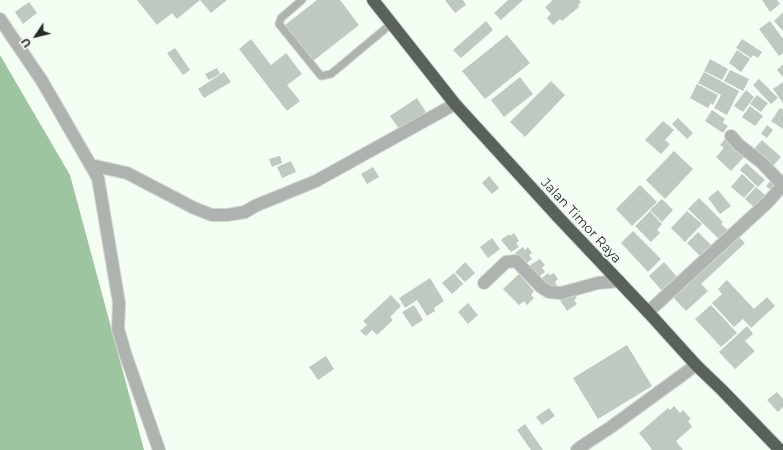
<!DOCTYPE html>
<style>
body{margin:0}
#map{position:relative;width:783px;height:450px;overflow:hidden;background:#f4fff4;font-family:Montserrat,sans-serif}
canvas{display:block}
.north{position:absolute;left:16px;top:16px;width:40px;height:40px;-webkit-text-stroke:3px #f4fff4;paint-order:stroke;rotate:235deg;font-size:11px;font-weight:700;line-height:16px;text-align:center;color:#262a26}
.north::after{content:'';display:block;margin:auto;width:14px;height:18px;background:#262a26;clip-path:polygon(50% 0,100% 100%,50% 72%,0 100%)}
</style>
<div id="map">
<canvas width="783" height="450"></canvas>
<div class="north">U</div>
</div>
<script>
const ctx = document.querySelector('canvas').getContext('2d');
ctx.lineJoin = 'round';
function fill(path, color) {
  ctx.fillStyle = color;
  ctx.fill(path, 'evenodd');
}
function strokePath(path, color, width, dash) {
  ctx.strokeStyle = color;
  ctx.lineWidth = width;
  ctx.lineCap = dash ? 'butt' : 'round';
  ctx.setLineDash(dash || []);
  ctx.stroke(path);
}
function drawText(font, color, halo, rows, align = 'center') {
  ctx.font = font + ' Montserrat,sans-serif';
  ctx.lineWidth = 4;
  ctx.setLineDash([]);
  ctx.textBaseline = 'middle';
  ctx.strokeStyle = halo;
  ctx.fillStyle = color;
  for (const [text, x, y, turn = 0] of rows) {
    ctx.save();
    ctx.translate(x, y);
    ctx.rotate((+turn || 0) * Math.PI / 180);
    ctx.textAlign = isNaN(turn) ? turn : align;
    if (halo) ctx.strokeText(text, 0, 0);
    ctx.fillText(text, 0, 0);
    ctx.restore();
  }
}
fill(new Path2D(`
 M0,55L70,175L144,450H0Z`), '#9dc5a0');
fill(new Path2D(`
 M137,0H227L211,13L200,0L177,19L172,13L157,25Z
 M317,0H340L359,25L313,61L285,25Z
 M445,0H463L466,5L455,13Z
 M508,0H523L501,20L494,13Z
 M551,0H579L581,2L578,5L579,7L562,21L560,19L553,25L547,18L551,14L545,7L552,1Z
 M762,0H777L780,4L770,12Z
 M29,2L37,13L23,24L15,12Z
 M783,12V31L774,21Z
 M486,21L493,30L461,58L453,50Z
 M770,21L783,39V53L779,56L759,29Z
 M507,35L530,63L485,99L462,71Z
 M251,39L271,65L286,53L302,74L287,85L300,101L287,111L239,49Z
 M742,39L762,52L758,58L753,55L751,58L736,48Z
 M175,48L190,70L183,75L167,53Z
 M737,50L750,59L741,72L729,63Z
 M710,59L728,69L722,80L704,71Z
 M783,64V77L777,70Z
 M217,68L220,74L209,80L205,74Z
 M730,70L749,79L743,91L724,81Z
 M224,72L231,82L204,98L198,89Z
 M704,72L739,91L727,115L714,108L721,95L698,83Z
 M520,77L533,94L504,117L491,100Z
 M759,79L778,98L771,104L753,85Z
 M551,81L565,95L525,137L510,122Z
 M783,82V103L773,89Z
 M697,84L718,95L713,105L711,103L708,108L690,98Z
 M746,90L754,97L743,112L734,106Z
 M757,95L768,103L761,112L750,104Z
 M417,98L426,112L400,130L390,116Z
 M750,106L763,116L755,126L742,117Z
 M780,108L783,110V129L771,121Z
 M712,110L725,119L723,123L728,126L723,133L705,121Z
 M678,118L693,133L687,139L672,124Z
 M663,121L674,130L665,140L670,144L661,154L645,140Z
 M767,125L773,130L767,138L761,134Z
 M726,138L745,156L731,171L716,157L724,148L720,145Z
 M762,140L781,157L772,167L753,150Z
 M674,151L693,169L665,199L646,180Z
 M280,156L282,163L272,167L269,159Z
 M291,161L296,172L282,178L277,167Z
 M746,163L765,180L758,187L740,170Z
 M373,167L379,177L367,184L361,174Z
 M742,174L755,186L744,198L731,187Z
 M489,176L499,188L492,194L482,183Z
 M773,178L781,185L774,193L766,186Z
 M640,185L657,202L632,226L616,209Z
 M756,187L765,195L762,199L765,202L758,211L745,199Z
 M718,190L731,206L720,214L708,198Z
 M699,198L723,222L721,224L728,230L719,239L688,209Z
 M662,199L673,210L662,222L650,210Z
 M650,211L662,224L657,230L660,233L651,242L635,226Z
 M687,211L702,224L685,242L671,228Z
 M633,231L661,259L648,272L621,243Z
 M698,232L714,248L703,259L687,243Z
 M514,233L519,241L516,243L519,247L511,252L501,240L509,234L510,236Z
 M738,236L745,243L701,284L708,291L686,311L672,296Z
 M492,238L500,249L488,258L480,247Z
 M523,247L525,250L528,247L532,253L529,255L532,259L524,265L515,253Z
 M540,259L545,265L542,268L545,272L537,278L529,266Z
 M465,262L475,273L465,282L455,272Z
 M664,262L678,278L663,292L649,276Z
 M454,273L463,284L452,294L442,283Z
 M548,273L550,275L554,273L558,279L555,282L557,285L550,291L541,279Z
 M519,274L534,291L531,295L534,298L527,305L524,301L519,305L503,289Z
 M430,278L444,301L434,308L435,311L427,316L417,300L405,308L399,298Z
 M727,280L754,309L767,297L775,306L751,328L743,319L734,327L712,303L722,294L718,289Z
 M573,293L577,298L574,300L577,304L567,311L560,300L567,294Z
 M391,295L401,306L390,317L393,320L377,335L372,330L366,336L360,331L367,325L363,321Z
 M468,303L478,315L468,324L458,312Z
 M414,305L423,320L412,327L402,312Z
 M711,305L737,333L721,347L695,319Z
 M747,326L753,334L745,341L755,351L735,369L719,352Z
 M627,345L652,386L598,419L573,378Z
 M326,356L334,369L318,380L309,367Z
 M777,392L783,399V407L778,412L767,400Z
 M674,406L680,413L683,410L691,419L688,421L692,427L676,441L683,450H650L652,449L639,433L668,408L670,410Z
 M549,408L555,416L542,425L536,417Z
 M525,424L543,450H531L517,430Z`), '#bfc9c0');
const lane = new Path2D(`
 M302,0L281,18L279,24L321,76L331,74L391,24`);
const street = new Path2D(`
 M0,19L42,81L98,178L119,303L118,329L126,356L159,450
 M731,136L739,145L761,162L783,185
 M91,165L127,173L194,208L212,215H227L245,212L255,206L316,181L455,104
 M484,283L506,262L516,261L541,287L549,292L561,293L598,283L619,281
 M648,312L768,202L783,185
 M577,450L582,446L611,427L696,365`);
const highway = new Path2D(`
 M373,0L455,104L559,218L648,312L696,365L722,390L780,450`);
strokePath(lane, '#cfd9cf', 9);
strokePath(street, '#cfd9cf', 14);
strokePath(highway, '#cfd9cf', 14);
strokePath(lane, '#aeb3af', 7);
strokePath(street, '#aeb3af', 12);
strokePath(highway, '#59625a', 12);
drawText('13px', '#262a26', '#f4fff4', [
 ["Jalan Timor Raya",581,221,47]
]);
</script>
